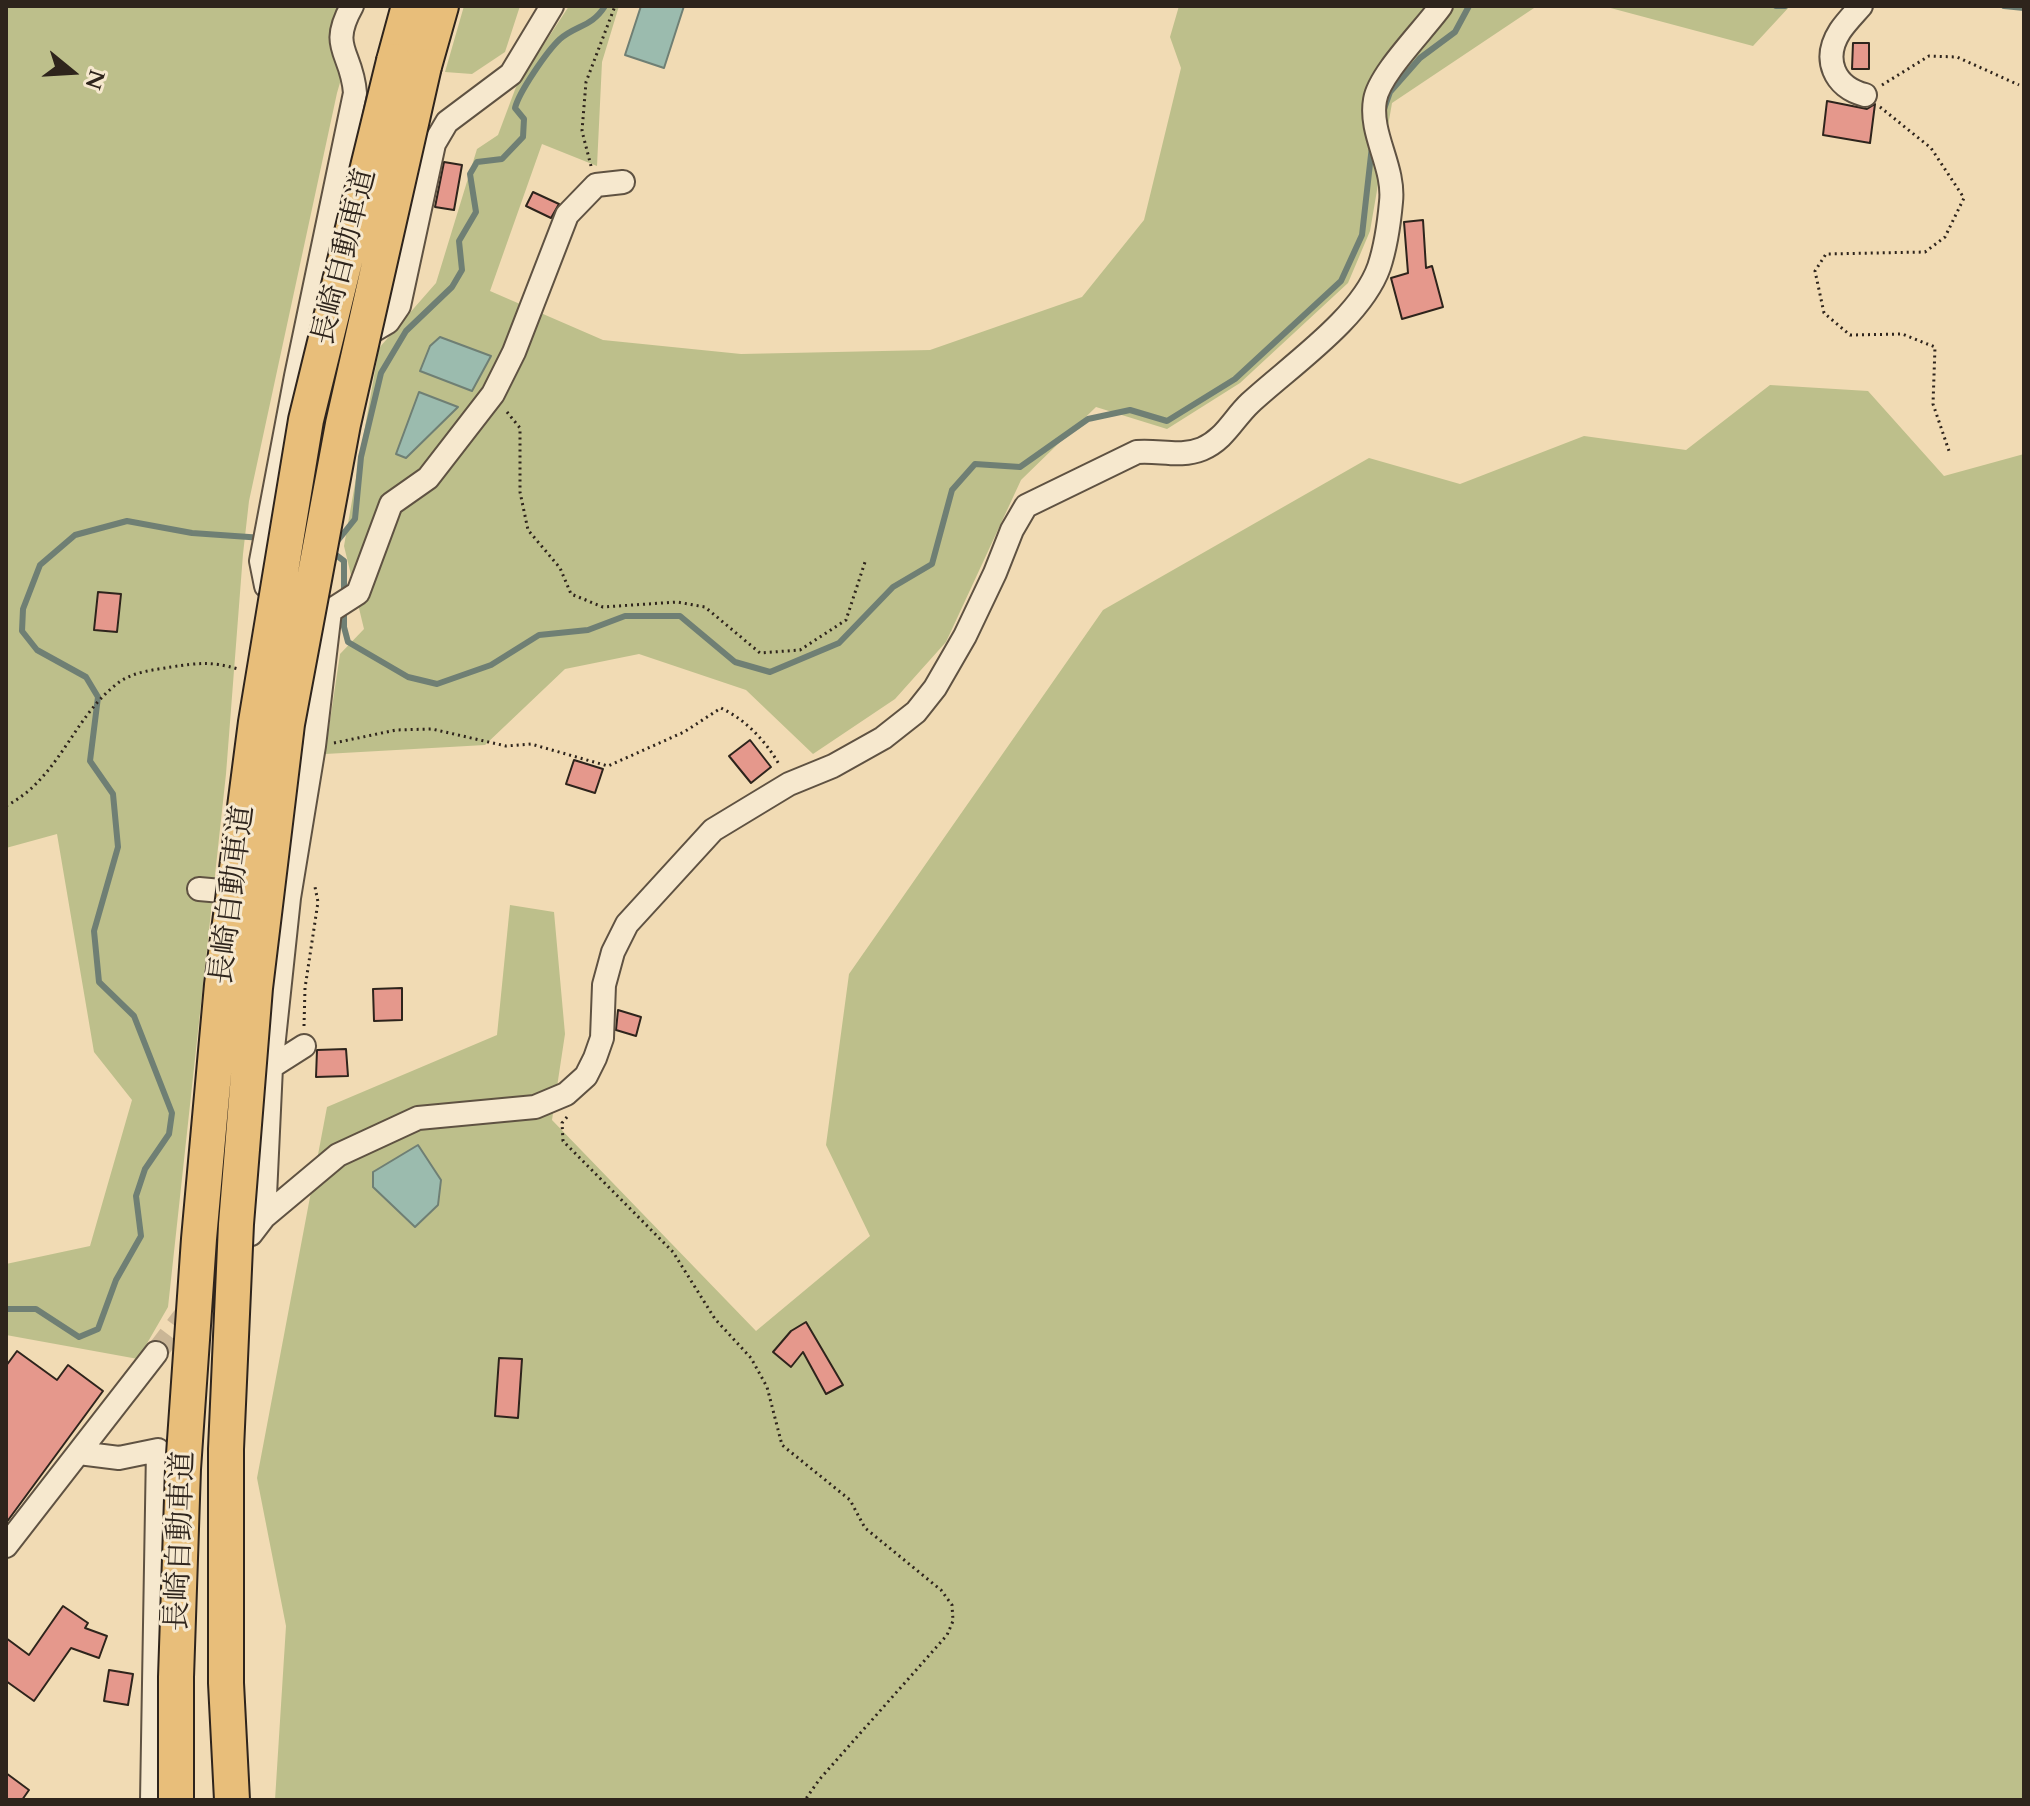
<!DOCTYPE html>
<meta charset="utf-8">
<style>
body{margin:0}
#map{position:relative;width:2030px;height:1806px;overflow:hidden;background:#f1dbb4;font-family:Cardo,serif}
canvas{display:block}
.frame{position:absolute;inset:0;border:8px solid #2e241c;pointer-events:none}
.north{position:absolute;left:32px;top:32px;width:80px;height:80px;-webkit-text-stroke:6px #f6e8ce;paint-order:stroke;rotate:108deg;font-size:22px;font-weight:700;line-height:32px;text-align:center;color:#2e241c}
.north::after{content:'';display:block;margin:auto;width:28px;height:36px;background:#2e241c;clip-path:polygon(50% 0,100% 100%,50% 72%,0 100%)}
</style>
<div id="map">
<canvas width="2030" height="1806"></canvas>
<div class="frame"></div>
<div class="north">N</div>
</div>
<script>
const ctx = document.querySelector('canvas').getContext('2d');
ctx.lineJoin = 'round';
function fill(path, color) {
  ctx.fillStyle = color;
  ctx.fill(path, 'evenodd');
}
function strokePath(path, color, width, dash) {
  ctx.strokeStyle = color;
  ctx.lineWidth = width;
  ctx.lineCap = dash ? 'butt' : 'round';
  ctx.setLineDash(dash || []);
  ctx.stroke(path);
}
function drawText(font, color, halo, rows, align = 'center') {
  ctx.font = font + ' Cardo,"Noto Serif JP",serif';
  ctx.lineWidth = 6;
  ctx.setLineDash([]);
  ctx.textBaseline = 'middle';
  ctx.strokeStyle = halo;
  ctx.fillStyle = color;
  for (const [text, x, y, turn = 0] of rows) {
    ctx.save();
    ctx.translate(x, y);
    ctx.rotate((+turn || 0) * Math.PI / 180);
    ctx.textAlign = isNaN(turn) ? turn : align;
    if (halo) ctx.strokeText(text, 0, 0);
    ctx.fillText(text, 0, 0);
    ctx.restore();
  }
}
fill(new Path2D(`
 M6,6H362L337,93L249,501L243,554L226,774L168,1307L138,1359L6,1335V1264L90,1246L132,1100L94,1052L57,834L6,848Z
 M464,6H520L505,52L472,74L445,72Z
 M569,6H619L602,62L597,166L542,144L490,291L603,340L741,354L930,350L1082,297L1144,220L1181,68L1170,37L1179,6H1537L1392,103L1370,231L1348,283L1240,383L1167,429L1096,407L1021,480L946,642L895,699L813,754L746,690L639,654L565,669L485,745L325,754L340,654L364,629L344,546L379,348L436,283L477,149L498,135L516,87Z
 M1603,6H1790L1753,46Z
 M1770,385L1868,391L1944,476L2024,454V1800H275L286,1626L257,1478L327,1107L497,1035L510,905L554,912L565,1034L552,1120L756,1331L870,1236L826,1145L849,974L1103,610L1369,458L1460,484L1584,436L1686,450Z`), '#bdbf8b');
const water = new Path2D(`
 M641,6H684L664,68L625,55Z
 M440,337L491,356L472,391L420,371L430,346Z
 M419,392L458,407L406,458L396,454Z
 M418,1145L441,1180L438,1205L415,1227L373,1187V1172Z`);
fill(water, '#9bbbae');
strokePath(water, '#6f7f74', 2);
strokePath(new Path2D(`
 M1776,6H1785
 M2004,6L2024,8
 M1384,109L1390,92L1420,58L1455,32L1469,6
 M335,544L355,519L361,457L381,373L406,331L452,287L462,270L459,241L476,212L470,174L477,162L502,159L523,137L524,119L515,108C519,92 547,51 560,39C576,25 592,27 605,6
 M332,552L344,561V595
 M344,610V627L348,642L408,677L437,684L491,665L539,635L588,630L625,616H680L735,662L770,672L839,643L893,587L932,564L952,490L975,464L1020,467L1088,419L1130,410L1167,421L1235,379L1341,281L1362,235L1372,146
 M6,1309H36L79,1337L98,1329L116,1280L141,1236L136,1196L145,1169L169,1134L172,1113L134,1016L99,982L94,931L118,847L113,794L90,761L98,697L86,677L37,650L22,631L23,609L40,565L75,535L127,521L192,533L263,538`), '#6f7f74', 6);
const building = new Path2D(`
 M1853,43H1869V69H1852Z
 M1827,101L1867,109L1875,104L1870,143L1823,135Z
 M444,162L462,165L454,210L435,207Z
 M533,192L559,204L551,218L526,206Z
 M1423,220L1426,268L1432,266L1443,307L1402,319L1391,278L1408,273L1404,222Z
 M98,592L121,594L117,632L94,630Z
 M750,740L771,767L751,783L729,756Z
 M574,760L603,769L595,793L566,784Z
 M402,988V1020L374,1021L373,989Z
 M618,1010L641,1017L636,1036L616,1030Z
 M346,1049L348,1076L316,1077L317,1050Z
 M806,1322L843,1385L826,1394L803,1352L791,1367L773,1352L791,1331Z
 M17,1351L57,1380L68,1365L103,1391L6,1523V1366Z
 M499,1358L522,1359L518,1418L495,1416Z
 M63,1606L88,1623L85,1628L107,1636L99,1658L71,1648L34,1701L6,1681V1638L29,1655Z
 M109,1670L133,1674L128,1705L104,1701Z
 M6,1773L29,1790L22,1800H6Z`);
fill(building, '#e5988c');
strokePath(building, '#2e241c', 2);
strokePath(new Path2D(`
 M156,1353L215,1275L237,1250`), '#cab696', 22, [22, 11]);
const minor = new Path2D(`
 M1861,6C1854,14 1846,22 1840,31C1822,59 1834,87 1865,95
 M359,339L388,322L399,306L434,144L447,122L511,74L552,6
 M330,611L358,593L391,504L428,478L493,394L514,352L567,215L596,185L623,182
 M199,889L244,893
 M271,1067L304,1046
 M264,1217L271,1067L289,898L314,746L330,611L266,586L261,561L296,376L355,93C352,51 328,49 352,6
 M251,1234L264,1217L338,1155L418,1118L535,1107L566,1094L586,1076L595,1058L602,1038L604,985L613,952L627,924L713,830L789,784L833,766L883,738L916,712L935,688L965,636L995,573L1012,530L1026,506L1137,452C1160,450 1180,458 1202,449C1225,439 1233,419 1250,403C1290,366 1361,318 1379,267C1386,246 1389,224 1391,202C1395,167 1369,134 1375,100C1379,74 1424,30 1441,6
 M79,1453L119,1458L158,1450L152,1800
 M6,1546L156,1353`);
const highway = new Path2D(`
 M394,61L409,6
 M424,66L441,6`);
strokePath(minor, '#5f5242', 26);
strokePath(highway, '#2e241c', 38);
strokePath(new Path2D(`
 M1882,85L1929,56L1957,57L2019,85
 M1880,107L1931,148L1964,198L1945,237L1925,252L1826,254L1815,271L1824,313L1850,335L1902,334L1935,347L1933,404L1949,451
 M591,166L582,131L586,82L615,6
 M507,412L520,428V492L528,530L560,568L571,594L603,607L677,602L705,607L760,653L800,650L846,620L866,559
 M334,743L396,730L432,729L506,746L531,744L608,766L684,732L721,708C746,720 766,741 780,766
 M6,806C60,778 72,718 118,683C132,672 153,670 171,667C199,663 210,661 238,669
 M304,1026L305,988L318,902L315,887L312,886
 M567,1117L562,1123L563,1141L673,1252L715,1319L751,1358L767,1387L782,1445L850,1500L865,1528L941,1590L952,1605L953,1621L947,1635L819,1780L805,1800`), '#2e241c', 3, [2, 4]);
strokePath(minor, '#f6e8ce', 22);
strokePath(highway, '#e8be7a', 34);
const highwayBridge = new Path2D(`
 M176,1800V1677L183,1469L199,1239L222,985L256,722L306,420L394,61
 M232,1800L226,1683V1449L236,1224L255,988L287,724L343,424L424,66`);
strokePath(highwayBridge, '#2e241c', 38, []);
strokePath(highwayBridge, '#e8be7a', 34);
drawText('30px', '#2e241c', '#f6e8ce', [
 ["長崎自動車道",346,257,-76],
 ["長崎自動車道",234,895,-83],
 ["長崎自動車道",182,1541,-88]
]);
</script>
